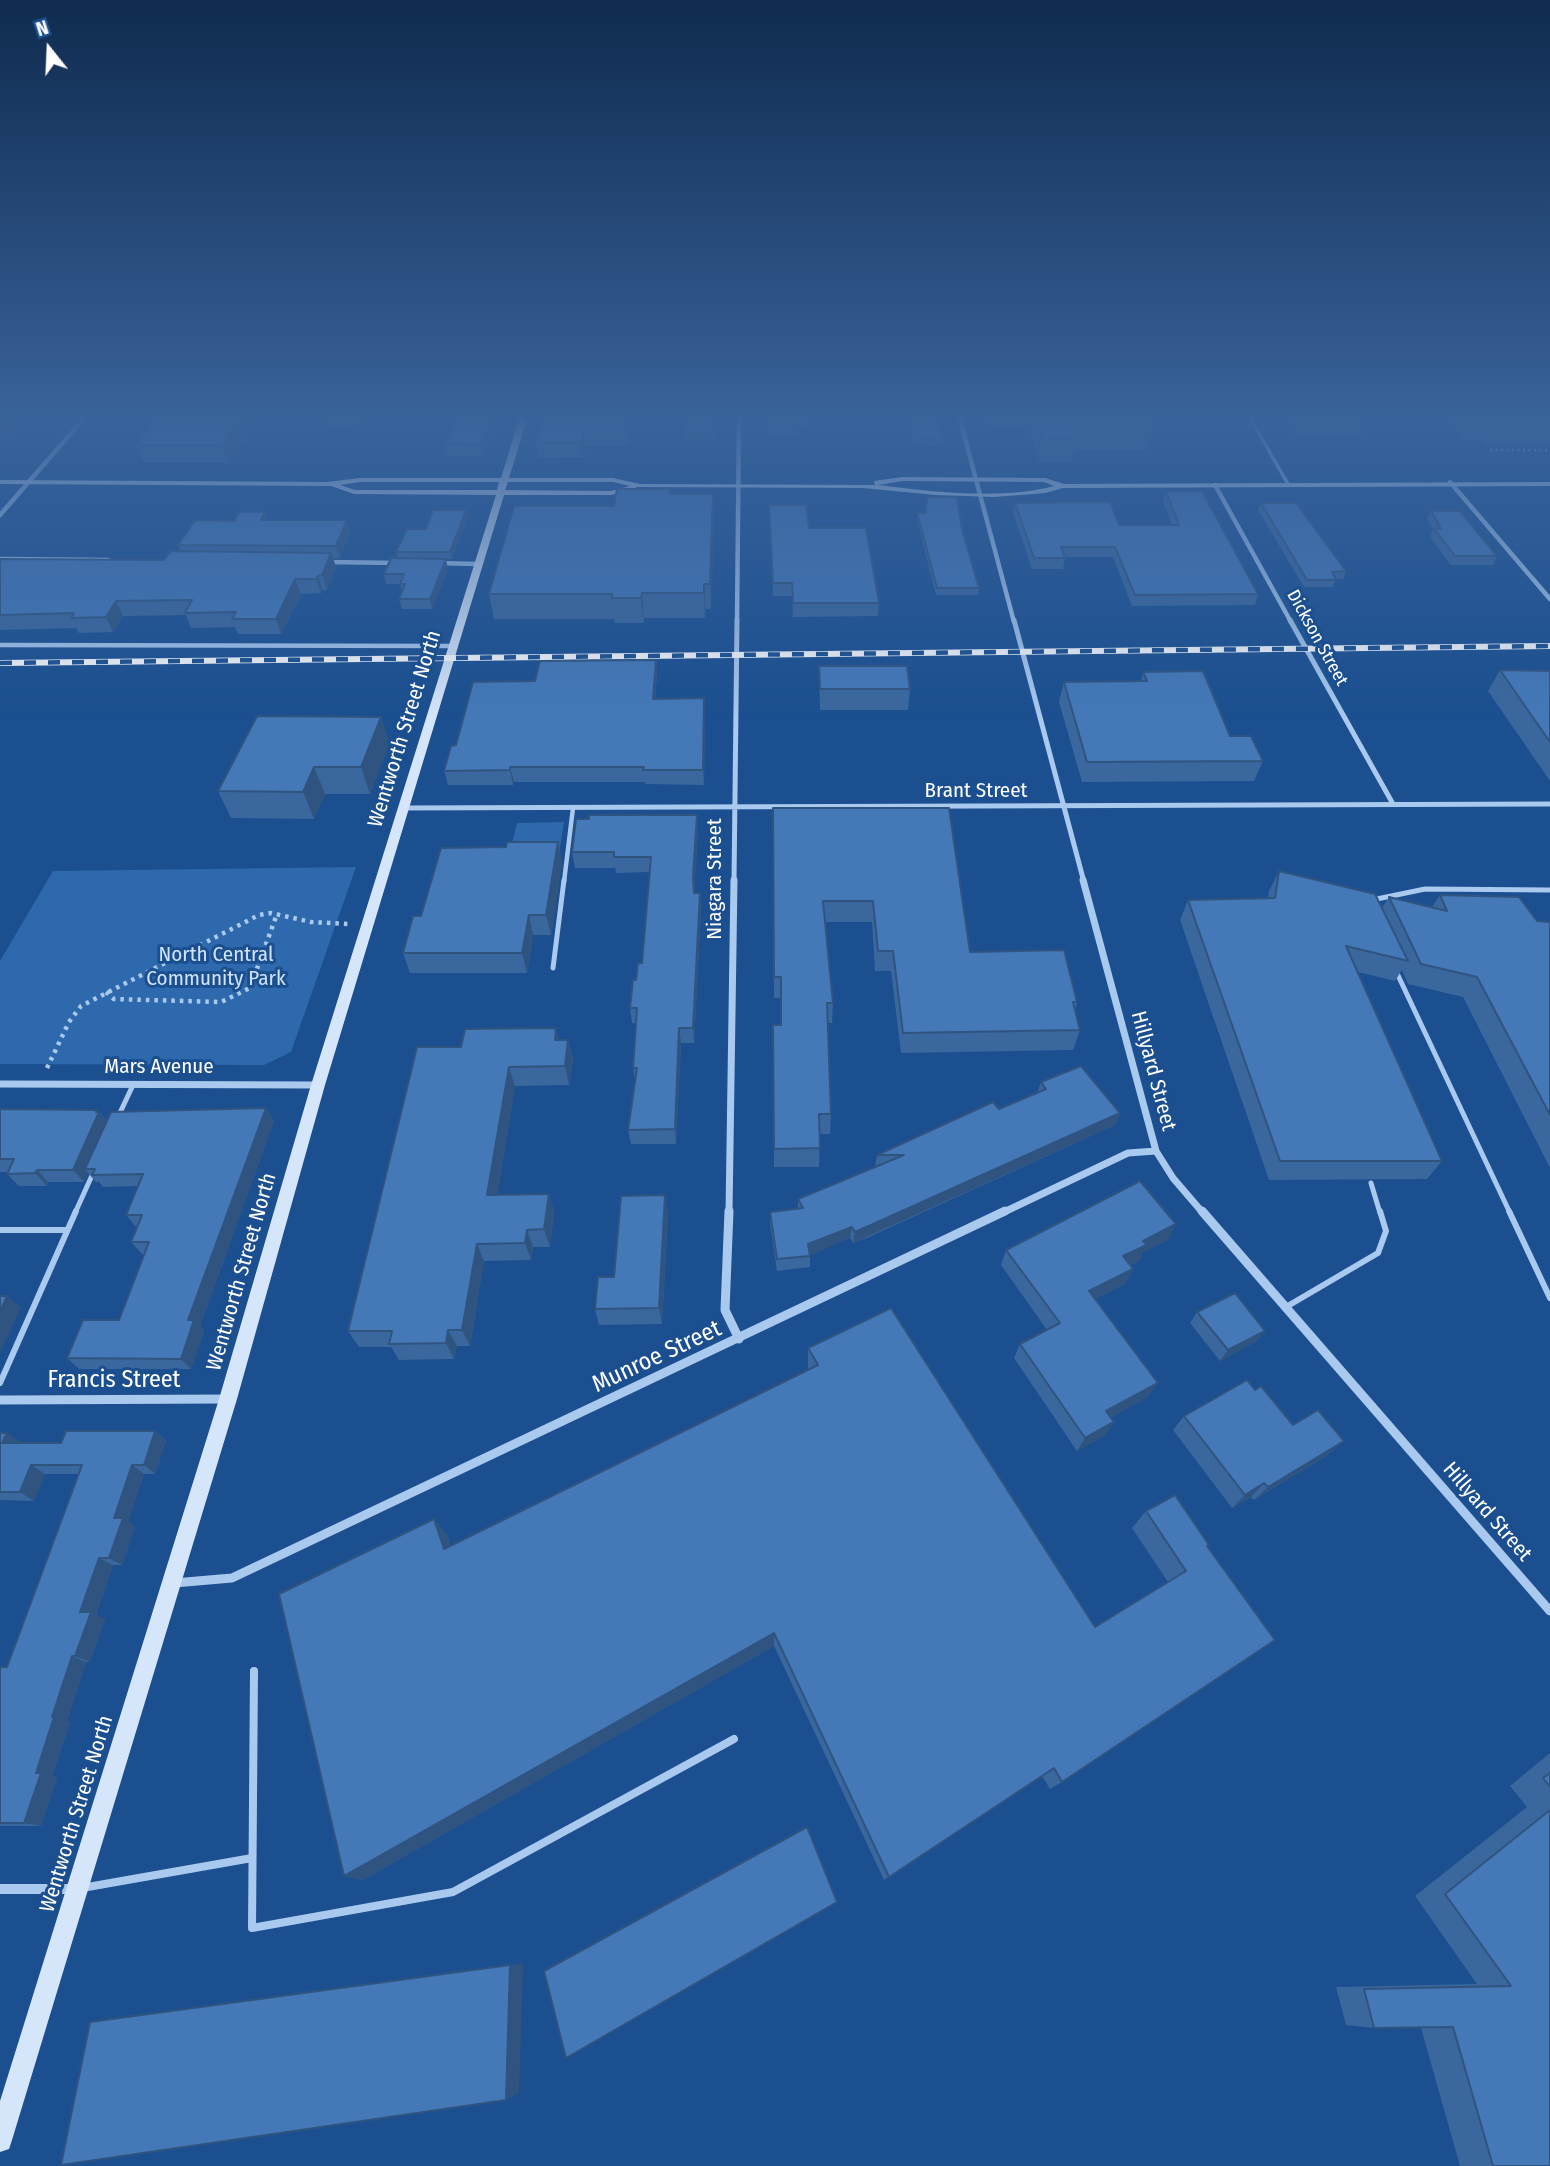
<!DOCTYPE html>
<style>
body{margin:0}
#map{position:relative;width:1550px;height:2166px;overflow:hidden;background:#1b4f8f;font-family:"Fira Sans Condensed",sans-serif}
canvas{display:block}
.north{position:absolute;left:14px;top:14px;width:70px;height:70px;-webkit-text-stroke:5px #1b4f8f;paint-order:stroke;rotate:342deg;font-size:19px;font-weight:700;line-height:28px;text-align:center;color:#fff}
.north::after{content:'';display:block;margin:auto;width:24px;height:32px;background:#fff;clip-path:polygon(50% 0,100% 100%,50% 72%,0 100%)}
</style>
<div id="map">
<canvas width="1550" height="2166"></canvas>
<div class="north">N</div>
</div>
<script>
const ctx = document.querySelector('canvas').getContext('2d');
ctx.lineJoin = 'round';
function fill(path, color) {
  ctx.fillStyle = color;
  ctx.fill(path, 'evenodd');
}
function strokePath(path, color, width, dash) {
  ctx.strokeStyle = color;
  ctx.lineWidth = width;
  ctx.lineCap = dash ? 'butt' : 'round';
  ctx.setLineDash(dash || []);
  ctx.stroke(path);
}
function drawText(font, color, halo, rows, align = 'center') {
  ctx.font = font + ' "Fira Sans Condensed",sans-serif';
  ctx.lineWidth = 6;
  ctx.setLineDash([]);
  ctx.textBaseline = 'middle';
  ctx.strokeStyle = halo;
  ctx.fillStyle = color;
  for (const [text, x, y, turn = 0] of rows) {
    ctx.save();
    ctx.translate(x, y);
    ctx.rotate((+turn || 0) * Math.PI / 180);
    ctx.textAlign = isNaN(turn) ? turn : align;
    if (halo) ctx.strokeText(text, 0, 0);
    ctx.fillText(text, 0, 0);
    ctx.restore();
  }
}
fill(new Path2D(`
 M564,822L558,860H508L517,823Z
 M356,867L291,1052L264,1065L0,1064V961L53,871Z`), '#2e69ad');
strokePath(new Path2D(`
 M1490,450H1550`), '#a9c9ee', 2.5, [2, 3.5]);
strokePath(new Path2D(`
 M192,949L201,961
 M106,992L114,999L221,1002L250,988L277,914
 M47,1068L69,1022L81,1006L259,915L271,913L311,922L349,924`), '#a9c9ee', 4.5, [3.5, 5]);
strokePath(new Path2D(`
 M1249,416L1288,484`), '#a9c9ee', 3.5);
strokePath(new Path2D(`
 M0,645L453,646
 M564,882L573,808`), '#a9c9ee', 4.5);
strokePath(new Path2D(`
 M1372,900L1425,889L1550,890
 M553,968L564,880
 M1395,969L1510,1213
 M118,1117L133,1085
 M1371,1183L1380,1213
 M75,1213L94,1171`), '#a9c9ee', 5);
strokePath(new Path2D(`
 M1509,1211L1550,1298
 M0,1230H67
 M1286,1307L1378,1253L1386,1231L1380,1211
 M0,1383L76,1211`), '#a9c9ee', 6);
strokePath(new Path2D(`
 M254,1671L252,1928L453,1892L734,1739
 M82,1888L252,1858`), '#a9c9ee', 8);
strokePath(new Path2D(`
 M959,416L1014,622
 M1450,482L1550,599
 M1215,485L1291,622
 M0,515L86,416
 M0,559L108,560
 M326,562L398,563
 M438,563L478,564
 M737,622L739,416`), '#a9c9ee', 4.5);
strokePath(new Path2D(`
 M1014,620L1084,882
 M1290,620L1393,804
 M402,808L1550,804
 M734,882L737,620`), '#a9c9ee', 5);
strokePath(new Path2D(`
 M1083,880L1156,1151L1173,1178L1203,1213
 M0,1084L318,1085
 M729,1213L734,880
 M1002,1213L1128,1153L1156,1151`), '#a9c9ee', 7);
strokePath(new Path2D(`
 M729,1211L725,1310L739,1339
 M1202,1211L1550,1611
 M0,1400L227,1399
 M174,1583L232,1578L1005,1211`), '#a9c9ee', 9);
strokePath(new Path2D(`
 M0,1889H73`), '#a9c9ee', 10);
fill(new Path2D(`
 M520,416H528L509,478H613L640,484L875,485L874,481L903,477L1045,478L1064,484L1550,482V486L1063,488L1045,493L994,497L936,495L863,488L636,487L635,490L611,495H504L325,1085L237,1399L12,2140L9,2149L0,2152V2101L219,1399L311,1085L496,495L354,494L331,486L0,484V480L327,482L360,478H501ZM903,481L1044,482L1054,486C1002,500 932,492 878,485ZM360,482H499L497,490H355L340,485ZM508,482H613L630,486L611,491L505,490Z`), '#d6e6fa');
const rail = new Path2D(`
 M0,663L1550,646`);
strokePath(rail, '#fff', 6);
strokePath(rail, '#1b4f8f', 4.5, [12]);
fill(new Path2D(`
 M259,416L229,463H144L136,445Z
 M370,416L362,430L324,428L321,419Z
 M458,416H498L483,456H448L445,443Z
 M684,416H715V440H684Z
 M765,416H811V427H797V437H770V428H765Z
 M907,416H937L943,438L942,446L914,444Z
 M982,416H1147L1153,427L1147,450H1074L1072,462H1040L1029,429H987Z
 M1281,416H1369L1361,437H1295Z
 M1442,416H1550V447H1489L1482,439H1462Z
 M631,417L627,446H585L583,457L538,458L536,443Z
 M670,489L671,494L714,518L711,609H706L705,618H644V623H615L614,619H494L489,594L614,506Z
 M1166,491L1258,594L1255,605L1132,606L1113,557H1065L1063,569H1032L1013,513L1015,503L1119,525H1172L1163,502Z
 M1261,503L1346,571L1343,579H1336L1333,587H1304L1258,510Z
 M769,505L809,528L879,603L878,616L793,617L792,596H773Z
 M1431,511L1497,556L1493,565H1451L1430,537L1433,530L1427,519Z
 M917,513L979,588L978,595H936L917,519Z
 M468,516L452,559L398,558L396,552L426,529Z
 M268,520L350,531L340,558H333L336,567L327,590H323L321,593L301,594L281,634H238L235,627L191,628L186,615L123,616L113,632L79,633L76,628L0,630V559L164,560L181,551L178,545Z
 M448,569L432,609H402L399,599L402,592L400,584H386L384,574Z
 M656,660L657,674L655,699L705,713L704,785L645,784V782H514L513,785H448L444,771L456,745L535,681Z
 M819,666L910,689L908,710H820Z
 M1500,670L1550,671V781L1488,691Z
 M1143,672L1263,761L1254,781L1082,782L1059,702L1064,682L1141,681Z
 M381,717L389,744L370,794H325L314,819L231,818L218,791Z
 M773,808L970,952L1077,1002L1075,1011L1080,1030L1073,1050L901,1053L891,971H875L872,922H825L833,1003L832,1023H827L831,1114L830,1134H820L819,1167H774L773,1025H781V998H774Z
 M698,831L694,893H700L701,909L694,1043H681L676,1144H631L628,1130L635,1081L633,1068L636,1023H632L630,1008L636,980L642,963L650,872L616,873L615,868H575L572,852Z
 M558,842L562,863L551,935H533L527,973H410L403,953L421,916L506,847Z
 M1279,871L1382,908L1389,897L1432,907L1440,895L1537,921L1550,922V1168L1463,997L1408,984L1402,970L1395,981L1358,972L1442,1161L1427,1179L1269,1180L1180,920L1188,900L1268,898L1269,891Z
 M556,1028L559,1040H568L573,1059L569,1085L515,1086L497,1195L549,1194L554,1212L550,1247H533L531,1260L484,1261L470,1346H457L454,1359L399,1360L391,1347H359L348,1331L461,1047Z
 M1041,1082L1120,1113L1115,1125L869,1237L853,1243L850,1238L810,1255V1267L777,1271L770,1224V1212L798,1209V1199L875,1167L877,1155L999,1109L1037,1093Z
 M266,1108L274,1121L200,1326L204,1331L191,1369H79L67,1358L119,1320L144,1254H142L131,1242L137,1227H136L126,1215L138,1186L103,1187L99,1182H96L88,1173L84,1182H48L47,1186H19L7,1174V1172H0V1109L97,1110L107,1121Z
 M668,1213L662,1324L599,1325L595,1309L614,1277Z
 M1168,1240L1143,1252L1139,1261L1130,1265L1133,1269L1125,1284L1095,1299L1149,1396L1110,1418L1114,1422L1105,1435L1077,1451L1014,1358L1020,1344L1047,1330L1001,1265L1006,1250Z
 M1197,1312L1265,1331L1257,1341L1220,1361L1190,1323Z
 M808,1348L1095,1627L1168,1582L1132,1528L1146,1511L1207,1547L1062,1782L1050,1789L1042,1776L884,1880L774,1646L363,1880L344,1876L434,1519L447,1535L451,1546L808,1370Z
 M1255,1390L1293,1425L1328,1455L1254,1500L1251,1497L1232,1508L1173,1430L1184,1416Z
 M155,1431L166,1440L155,1474H144L128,1521L135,1526L122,1565H113L96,1615L105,1619L90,1662H86L67,1721L70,1722L52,1776L57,1777L41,1826H0V1667H7L78,1474H45L34,1501L0,1500V1433L20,1443H61Z
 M1550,1753V2166H1460L1421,2028H1374L1346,2025L1336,1987L1477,1984L1415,1896L1527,1807L1510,1786Z`), '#3a679d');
fill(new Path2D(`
 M4,416H14L19,429L8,436L0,438V418Z
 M241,416H259L229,463L222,445Z
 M362,416H370L362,430L359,420Z
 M492,416H498L483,456L480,444Z
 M628,416H631V417L627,446L625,431Z
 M584,432L585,446L583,457L581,443Z
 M713,494L714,518L711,609L710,584Z
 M466,510L468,516L452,559L450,552Z
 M265,512L269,524L261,520Z
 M347,520L350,531L340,558L336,546Z
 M331,553L336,567L327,590L322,575Z
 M446,559L448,569L432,609L430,599Z
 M318,576L323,590L321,593L316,579Z
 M295,579L301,594L281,634L276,619Z
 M704,584L706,609L705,618L704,593Z
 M642,593L644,618V623L641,598Z
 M116,601L123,616L113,632L106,617Z
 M656,660L657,674L654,713L653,699Z
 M704,698L705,713L704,785L703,770Z
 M381,717L389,744L370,794L361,767Z
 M314,767L325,794L314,819L303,792Z
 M510,767L514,782L513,785L510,770Z
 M697,815L698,831L694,893L693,877Z
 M558,842L562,863L551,935L546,915Z
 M700,893L701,909L694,1043L693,1028Z
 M529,915L533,935L527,973L522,953Z
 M556,1028L561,1048L555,1040Z
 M679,1028L681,1043L676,1144L675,1129Z
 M568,1040L573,1059L569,1085L565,1066Z
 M509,1067L515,1086L494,1213L487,1195Z
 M266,1108L274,1121L200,1326L204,1331L191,1369L181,1359L188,1320Z
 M97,1110L110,1125L85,1169L88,1173L84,1182L73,1170Z
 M1120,1113L1115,1125L853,1243L855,1232Z
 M37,1170L48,1182L47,1186L35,1173Z
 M549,1194L554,1212L550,1247L544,1229Z
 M665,1195L668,1213L662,1324L659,1308Z
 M1176,1224L1168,1240L1143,1252L1139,1261L1115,1272L1123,1256L1143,1241Z
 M852,1227L850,1238L808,1256V1244Z
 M527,1230L533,1247L531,1260L525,1243Z
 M477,1244L484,1261L470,1346L462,1330Z
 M1133,1269L1125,1284L1082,1306L1089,1291Z
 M7,1296L21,1307L0,1353V1312Z
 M448,1330L457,1346L454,1359L446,1343Z
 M1265,1331L1257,1341L1220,1361L1228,1350Z
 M1158,1383L1149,1396L1098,1425L1106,1411Z
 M1114,1422L1105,1435L1077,1451L1085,1438Z
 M155,1431L166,1440L155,1474L144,1465Z
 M7,1433L21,1442L16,1453L2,1443Z
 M1344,1441L1328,1455L1254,1500L1268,1487Z
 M31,1465L45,1474L34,1501L20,1492Z
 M132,1465L144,1474L128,1521L135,1526L122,1565L109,1558L114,1518Z
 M1264,1483L1251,1497L1232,1508L1245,1495Z
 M434,1519L447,1535L457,1564L444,1549Z
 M99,1558L113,1565L96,1615L105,1619L90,1662L75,1656L80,1612Z
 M774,1633V1646L363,1880L344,1876Z
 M72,1656L86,1662L67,1721L70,1722L52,1776L57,1777L41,1826L24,1823L36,1773L52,1717Z
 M523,1964L519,2093L506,2100L510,1965Z`), '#305480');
const building = new Path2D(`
 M159,416H241L222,445H136Z
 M323,416H362L359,420L321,419Z
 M458,416H492L480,444L445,443Z
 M544,416H628L625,431L584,432L581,443H536Z
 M684,416H715L714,433H684Z
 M765,416H811V419H795L797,429H770V419H765Z
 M909,416H937L943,438L915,437Z
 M1036,416H1147L1153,427H1072L1077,439H1044Z
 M1494,416H1550V423H1500Z
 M617,489H670V494H713L710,584H704V593H642L641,598H612V594H489L514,506H614Z
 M1166,491H1202L1258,594L1135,595L1115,547H1061L1065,558H1034L1015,503L1110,502L1119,525H1179Z
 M927,497H957L962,529L979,588H937L917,513H926Z
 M1261,503H1296L1346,571L1332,572L1336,580H1307Z
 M769,505H806L809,528H866L879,603H793L792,583H773Z
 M433,510H466L450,552H396L407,529H426Z
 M1431,511H1460L1497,556H1455L1434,529H1441Z
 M239,512H265L261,520H347L336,546L178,545L195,520L234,521Z
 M171,551L331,553L322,575L318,576L316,579H295L276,619H232L236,612L185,613L192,600L116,601L106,617L71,618L74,613L0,615V559L164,560Z
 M391,558L446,559L430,599H399L405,584H400L404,574H384Z
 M656,660L653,699L704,698L703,770H643L644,767H510V770L444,771L451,746L456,745L473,682L535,681L540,661Z
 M819,666H907L910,689H820Z
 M1500,670L1550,671V742Z
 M1203,671L1230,736H1251L1263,761L1087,762L1064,682L1147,681L1143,672Z
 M257,716L381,717L361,767H314L303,792L218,791Z
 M773,808H949L970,952L1064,950L1077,1002H1073L1080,1030L903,1033L893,951H878L873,901H823L833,1003H827L831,1114H819L820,1148L774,1149L773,1025H781V977H774Z
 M589,815H697L693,877L694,893H700L693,1028H679L675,1129L628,1130L637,1068H633L637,1008H630L633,980H636L638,963H642L651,857H614V852H572L576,819H589Z
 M507,842H558L546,915H529L522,953H403L413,916H421L441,848L506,847Z
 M1279,871L1375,894L1408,961L1346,946L1442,1161H1280L1188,900L1275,898Z
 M1440,895L1519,897L1537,921L1550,922V1115L1477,977L1421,964L1389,897L1447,911Z
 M556,1028L555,1040H568L565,1066L509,1067L487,1195L549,1194L544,1229L527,1230L525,1243L477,1244L462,1330H448L446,1343L389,1344L392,1331H348L417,1047H461L465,1029Z
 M1081,1066L1120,1113L871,1225L855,1232L852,1227L808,1244L810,1256L777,1259L770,1212L803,1208L798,1199L904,1155H877L993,1102L999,1109L1046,1089L1041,1082Z
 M266,1108L188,1320H194L181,1359L67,1358L83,1320H119L149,1242H131L142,1215H126L143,1174L92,1175L95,1169H85L111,1112Z
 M0,1109L97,1110L96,1112H99L73,1170H37L35,1173L7,1174L14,1159H0Z
 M1140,1181L1176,1224L1143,1241L1147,1245L1123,1256L1133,1269L1089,1291L1158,1383L1106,1411L1114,1422L1085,1438L1020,1344L1060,1323L1006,1250Z
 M665,1195L659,1308L595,1309L598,1277H614L621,1196Z
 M1235,1293L1265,1331L1228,1350L1197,1312Z
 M0,1296H7L0,1312Z
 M891,1308L1095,1627L1186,1571L1146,1511L1175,1495L1209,1545L1207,1546L1275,1640L1062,1782L1054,1768L889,1877L774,1633L344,1876L279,1594L434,1519L444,1549L818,1365L808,1348Z
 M1247,1380L1255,1390L1261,1386L1293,1425L1318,1410L1344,1441L1268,1487L1264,1483L1245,1495L1184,1416Z
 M66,1431H155L144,1465H132L114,1518H123L109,1558H99L80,1612H91L75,1656H72L52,1717H54L36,1773H41L24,1823H0V1667H7L82,1465H31L20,1492H0V1433H7L2,1443H61Z
 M1550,1773V1787L1543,1778Z
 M1550,1810V2166H1493L1453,2027L1374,2028L1364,1989L1511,1986L1445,1894Z
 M807,1827L837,1902L566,2058L544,1971Z
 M510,1965L506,2100L61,2165L90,2022Z`);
fill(building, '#4478b7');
strokePath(building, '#305480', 2);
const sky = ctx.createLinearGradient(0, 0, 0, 719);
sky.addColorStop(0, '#0f2b4f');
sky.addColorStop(0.58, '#39639b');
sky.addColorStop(1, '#39639b00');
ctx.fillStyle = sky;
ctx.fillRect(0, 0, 1550, 719);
drawText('18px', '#fff', '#1b4f8f', [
 ["Dickson Street",1317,638,61]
]);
drawText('21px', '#fff', '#1b4f8f', [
 ["Wentworth Street North",405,729,-73],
 ["Brant Street",976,791],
 ["Niagara Street",715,879,-90],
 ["Mars Avenue",159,1067],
 ["Hillyard Street",1153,1071,75],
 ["Wentworth Street North",242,1272,-74],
 ["Hillyard Street",1487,1512,49],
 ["Wentworth Street North",77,1814,-73]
]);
drawText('21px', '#cfe3fa', '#1b4f8f', [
 ["North Central",216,955],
 ["Community Park",216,979]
]);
drawText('24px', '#fff', '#1b4f8f', [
 ["Munroe Street",657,1357,-25],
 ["Francis Street",114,1380]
]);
</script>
